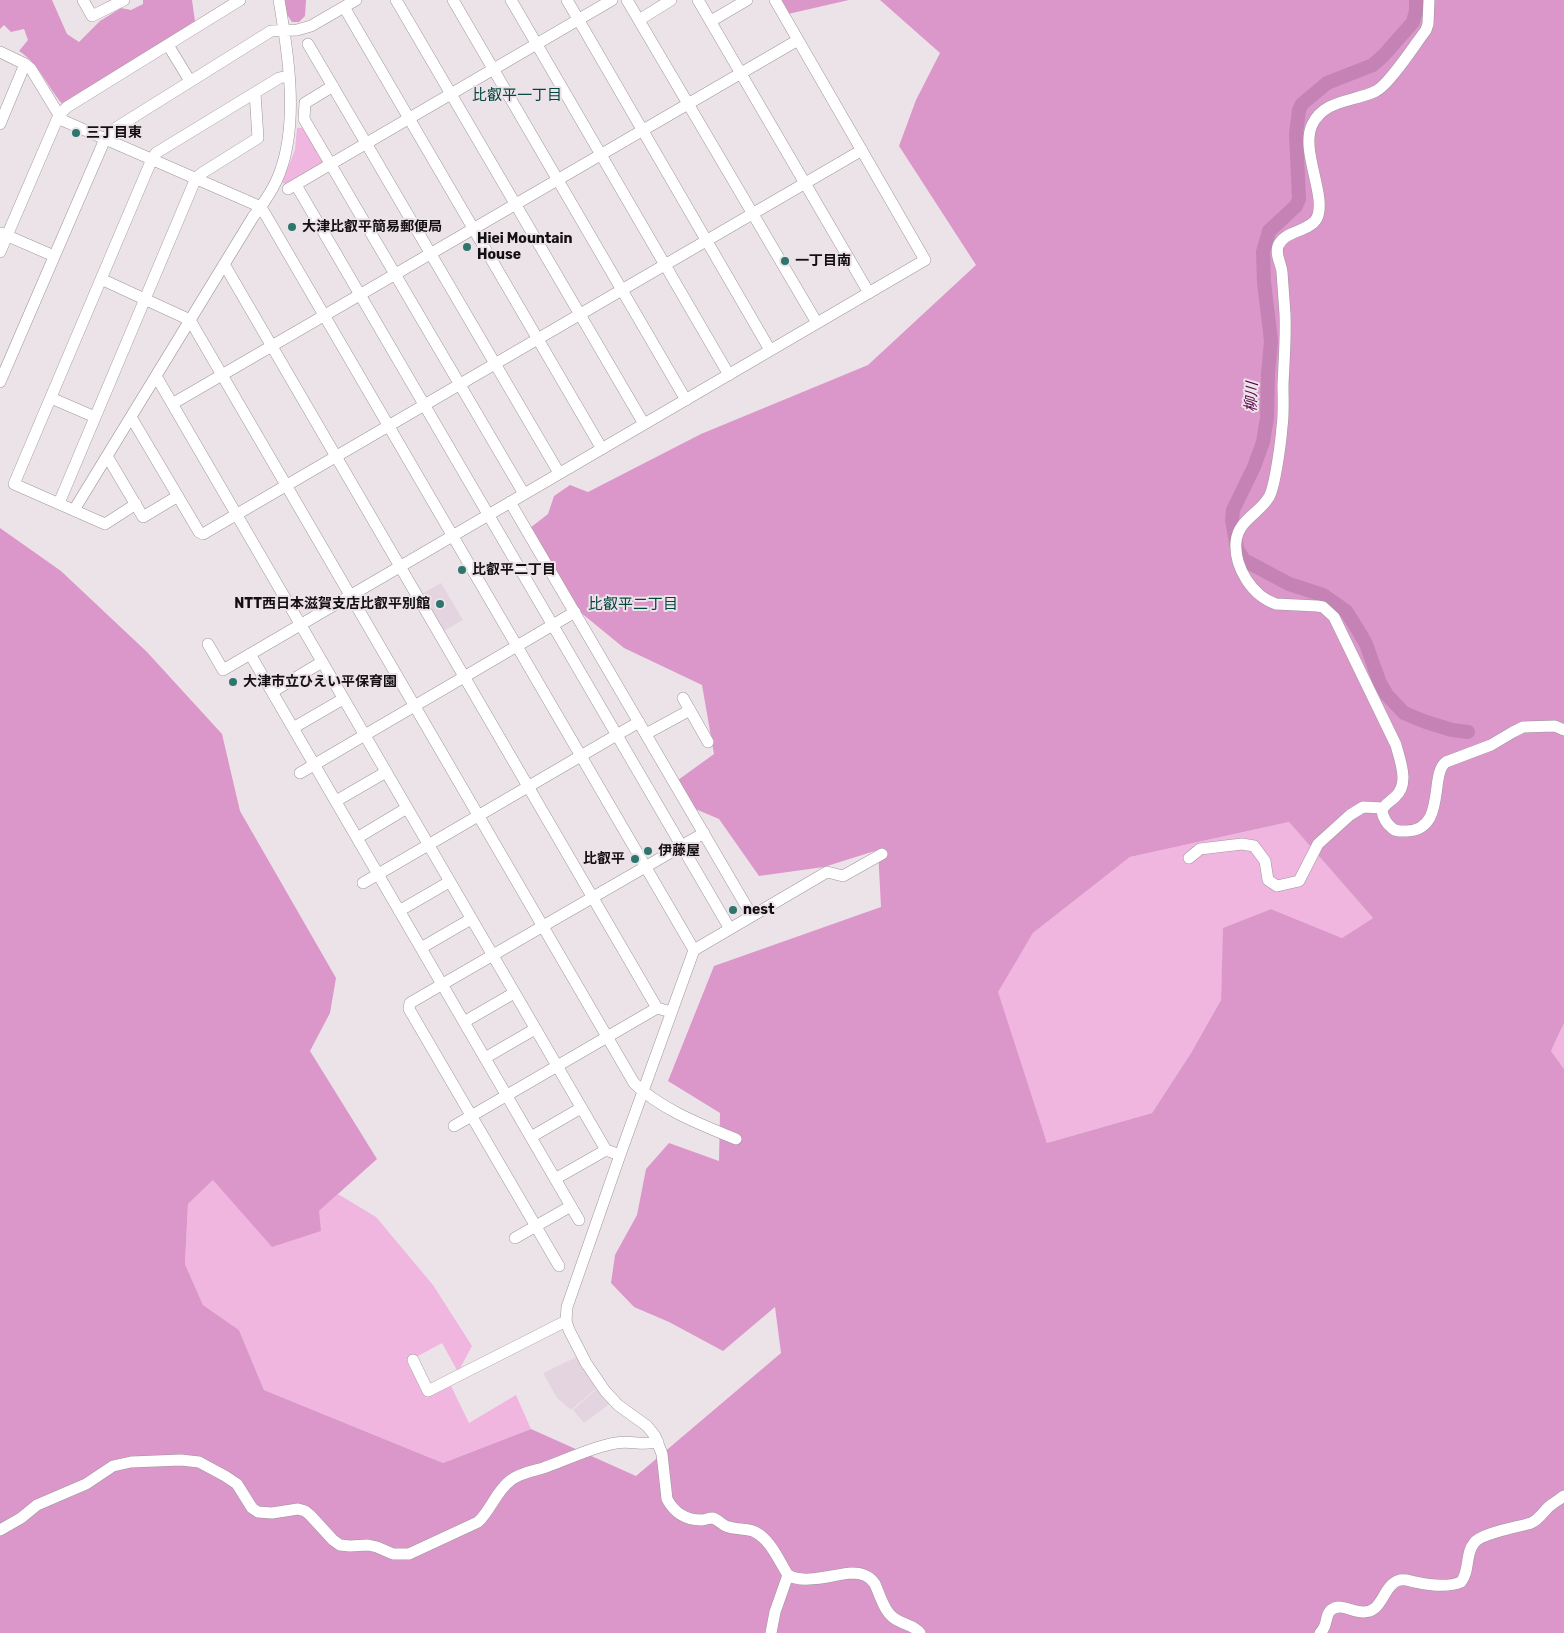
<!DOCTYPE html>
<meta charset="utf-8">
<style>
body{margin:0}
canvas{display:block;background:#ece3e9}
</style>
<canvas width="1564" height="1633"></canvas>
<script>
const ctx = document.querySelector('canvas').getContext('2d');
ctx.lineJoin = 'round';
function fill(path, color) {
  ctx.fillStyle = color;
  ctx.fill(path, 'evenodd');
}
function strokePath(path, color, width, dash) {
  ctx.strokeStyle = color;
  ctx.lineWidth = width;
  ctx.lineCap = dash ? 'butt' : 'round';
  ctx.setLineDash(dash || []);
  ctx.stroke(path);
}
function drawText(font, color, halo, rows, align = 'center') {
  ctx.font = font + ' Rubik,"Noto Sans JP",sans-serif';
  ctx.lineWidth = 4;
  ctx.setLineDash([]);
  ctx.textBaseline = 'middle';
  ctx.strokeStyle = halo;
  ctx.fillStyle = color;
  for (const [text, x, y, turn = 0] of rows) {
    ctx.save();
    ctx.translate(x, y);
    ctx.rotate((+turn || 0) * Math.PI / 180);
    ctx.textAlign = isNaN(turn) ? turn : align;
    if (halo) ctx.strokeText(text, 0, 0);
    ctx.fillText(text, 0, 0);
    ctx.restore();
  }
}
fill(new Path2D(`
 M441,583L463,620L442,632L424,600L423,593Z
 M579,1356L599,1386L571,1410L557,1398L543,1373Z
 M600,1386L612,1402L584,1423L573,1410Z`), '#e4d4df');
fill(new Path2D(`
 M297,128H306L326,163L288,186L282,182L295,150Z
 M1289,822L1373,918L1342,938L1271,909L1224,928L1221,1000L1191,1053L1152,1113L1047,1143L997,992L1033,933L1130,857Z
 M1564,1023V1069L1551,1051Z
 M213,1180L319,1211L338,1194L376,1217L433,1285L472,1346L458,1372L442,1343L407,1362L426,1398L451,1386L469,1423L516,1395L531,1429L443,1463L264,1390L239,1330L203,1305L185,1264L188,1204Z`), '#f0b6e0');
fill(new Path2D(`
 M0,0H52L67,34L79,42L100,21L121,8L131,10L143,4V0H192L195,21L65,107C48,89 40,64 19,51L28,40L24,29L11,32L4,25L0,29Z
 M285,0H306L305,16L299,22H292L286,13Z
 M773,0H849L788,14Z
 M880,0H1564V1023L1551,1051L1564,1069V1633H0V528L61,571L147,652L222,734L240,811L336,978L330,1013L310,1051L377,1159L319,1211L321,1231L272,1247L213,1180L188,1204L185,1264L203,1305L239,1330L264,1390L443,1463L531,1429L636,1476L781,1353L775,1307L723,1351L669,1322L634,1307L611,1283L615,1255L637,1215L646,1169L669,1143L719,1161L720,1113L668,1081L714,966L881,907L878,850L824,867L759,876L719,819L693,808L678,780L714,754L702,685L624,648L580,612L530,528L548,514L554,496L570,485L588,492L701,434L868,365L976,265L899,146L916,100L940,53ZM1289,822L1373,918L1342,938L1271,909L1223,928L1221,1000L1191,1053L1152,1113L1047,1143L998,992L1033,933L1130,857Z`), '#db97ca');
strokePath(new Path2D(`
 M1416,0V11L1413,22L1384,55L1373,65L1327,83L1302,104L1299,110L1296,134L1299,199L1296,206L1269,231L1263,252L1264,282L1271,341L1268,374L1267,418L1263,442L1254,467L1233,510L1232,520L1237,549L1244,560L1289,584L1323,595L1346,611L1358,630L1366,644L1380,683L1387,695L1404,713L1426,722L1452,730L1468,732`), '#c582b4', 14);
const minor = new Path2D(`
 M83,0L92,16L124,0
 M396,0L644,424
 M453,0L686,400
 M511,0L729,375
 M567,0L770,350
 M627,0L817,323
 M698,0L869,293
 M1429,0L1428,24L1426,30C1416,43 1389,85 1376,91C1354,102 1324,99 1312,125C1300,150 1327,196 1317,218C1310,232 1284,230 1278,246C1275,255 1281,263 1282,272C1283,286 1284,300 1285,314C1286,338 1284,361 1283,385C1283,399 1284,413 1282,427C1281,441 1275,487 1269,497C1259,514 1238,520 1236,542C1234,567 1252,596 1276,604L1317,606L1323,607L1334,617L1396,745C1400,761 1410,784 1395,797C1390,802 1384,804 1382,811C1383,817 1387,824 1392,828C1396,832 1401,831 1407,831C1447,829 1429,774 1446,762L1491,745L1513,732L1523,727L1555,726L1564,730
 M344,7L602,449
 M639,20L671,0
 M711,21L747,0
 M308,44L559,473
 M168,45L190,81
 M0,52L25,64L31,69L59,115L64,121L261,207L694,950
 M333,86L305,103L304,119L524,494
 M0,124L25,64
 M296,185L730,929
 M288,189L612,0
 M1,233L54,256
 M0,252L59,115L67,107L240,0
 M224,264L657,1008L671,1012
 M101,279L190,320L634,1083C660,1109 702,1125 736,1139
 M156,376L606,1150L620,1155
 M0,382L105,139L111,131L271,31L297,30L311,26L356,0
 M51,398L95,417
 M172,404L798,40
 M131,417L199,532L203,534L862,150
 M107,456L143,517L178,496
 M510,502L752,916
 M59,503L196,178L202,173L258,138L255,93
 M136,504L105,524L14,484L152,159L156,153L279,78L288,76
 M74,510L253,217C264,203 274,189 280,172C299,121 288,52 279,0
 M208,644L223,670L925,260L775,0
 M250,654L579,1220
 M272,692L322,662
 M683,698L708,742
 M293,728L343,699
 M646,734L690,710
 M300,773L575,612
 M336,801L386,772
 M357,838L407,808
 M882,854L843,876L827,872L694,950L620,1155L567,1307L566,1321L569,1330L586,1363L605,1391L618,1405L647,1426L655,1436L662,1454L667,1499C674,1512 685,1520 701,1520C704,1520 709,1518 712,1518C719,1519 722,1526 729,1527C738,1530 747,1528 755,1532C771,1540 779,1561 788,1575C804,1585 834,1574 852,1573C862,1573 870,1576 875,1584C881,1598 885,1615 899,1621C906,1625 915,1626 920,1633
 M1189,858L1200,849L1242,844L1254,846L1265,861L1268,880L1277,886L1299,881L1318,844L1350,815L1363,807L1383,808
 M363,883L639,722
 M399,911L449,882
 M421,948L471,919
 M464,1022L514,993
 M485,1058L535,1029
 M454,1126L657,1008
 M531,1137L581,1108
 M555,1179L606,1150
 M515,1238L571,1206
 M559,1266L409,1009L410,1003L704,833
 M413,1360L428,1391L566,1321
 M0,1530L21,1518L37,1505L86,1484L113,1466L131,1462L181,1460L199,1462L225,1476L237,1484L252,1508L258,1512L272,1513L298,1509L305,1511L310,1515L333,1540L340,1545L350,1546L368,1545L377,1547L393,1554H409L478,1522C491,1510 496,1491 511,1480C520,1473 532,1471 543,1468C567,1460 591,1447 616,1443C631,1440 640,1446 658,1442
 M771,1633L775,1612L788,1575
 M1320,1633C1329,1625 1324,1616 1331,1610C1343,1600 1360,1620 1375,1608C1384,1600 1387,1583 1400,1580C1406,1579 1410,1581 1415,1582C1429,1585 1447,1588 1461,1582C1470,1571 1465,1554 1474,1543C1481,1533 1519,1527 1531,1523C1540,1519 1544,1510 1551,1505C1555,1502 1560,1499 1564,1496`);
strokePath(minor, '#9e969c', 12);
strokePath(minor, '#fff', 11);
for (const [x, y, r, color] of [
 [76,133,5,"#2d756d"],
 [292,227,5,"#2d756d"],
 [467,247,5,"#2d756d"],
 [785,261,5,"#2d756d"],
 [462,570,5,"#2d756d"],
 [440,604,5,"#2d756d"],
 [233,682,5,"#2d756d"],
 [648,851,5,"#2d756d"],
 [635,859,5,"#2d756d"],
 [733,910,5,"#2d756d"]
]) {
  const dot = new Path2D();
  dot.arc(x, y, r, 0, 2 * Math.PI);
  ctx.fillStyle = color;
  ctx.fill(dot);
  strokePath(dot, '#ece3e9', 2);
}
drawText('bold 14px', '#130f12', '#ece3e9', [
 ["三丁目東",86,133],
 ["大津比叡平簡易郵便局",302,227],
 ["Hiei Mountain",477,239],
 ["House",477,255],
 ["一丁目南",795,261],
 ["比叡平二丁目",472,570],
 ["NTT西日本滋賀支店比叡平別館",430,604,"right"],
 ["大津市立ひえい平保育園",243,682],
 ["伊藤屋",658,851],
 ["比叡平",625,859,"right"],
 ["nest",743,910]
], 'left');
drawText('15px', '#044540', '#ece3e9', [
 ["比叡平一丁目",517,96],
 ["比叡平二丁目",633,605]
]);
drawText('italic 15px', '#550049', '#ece3e9', [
 ["柳川",1252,397,-87]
]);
</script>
